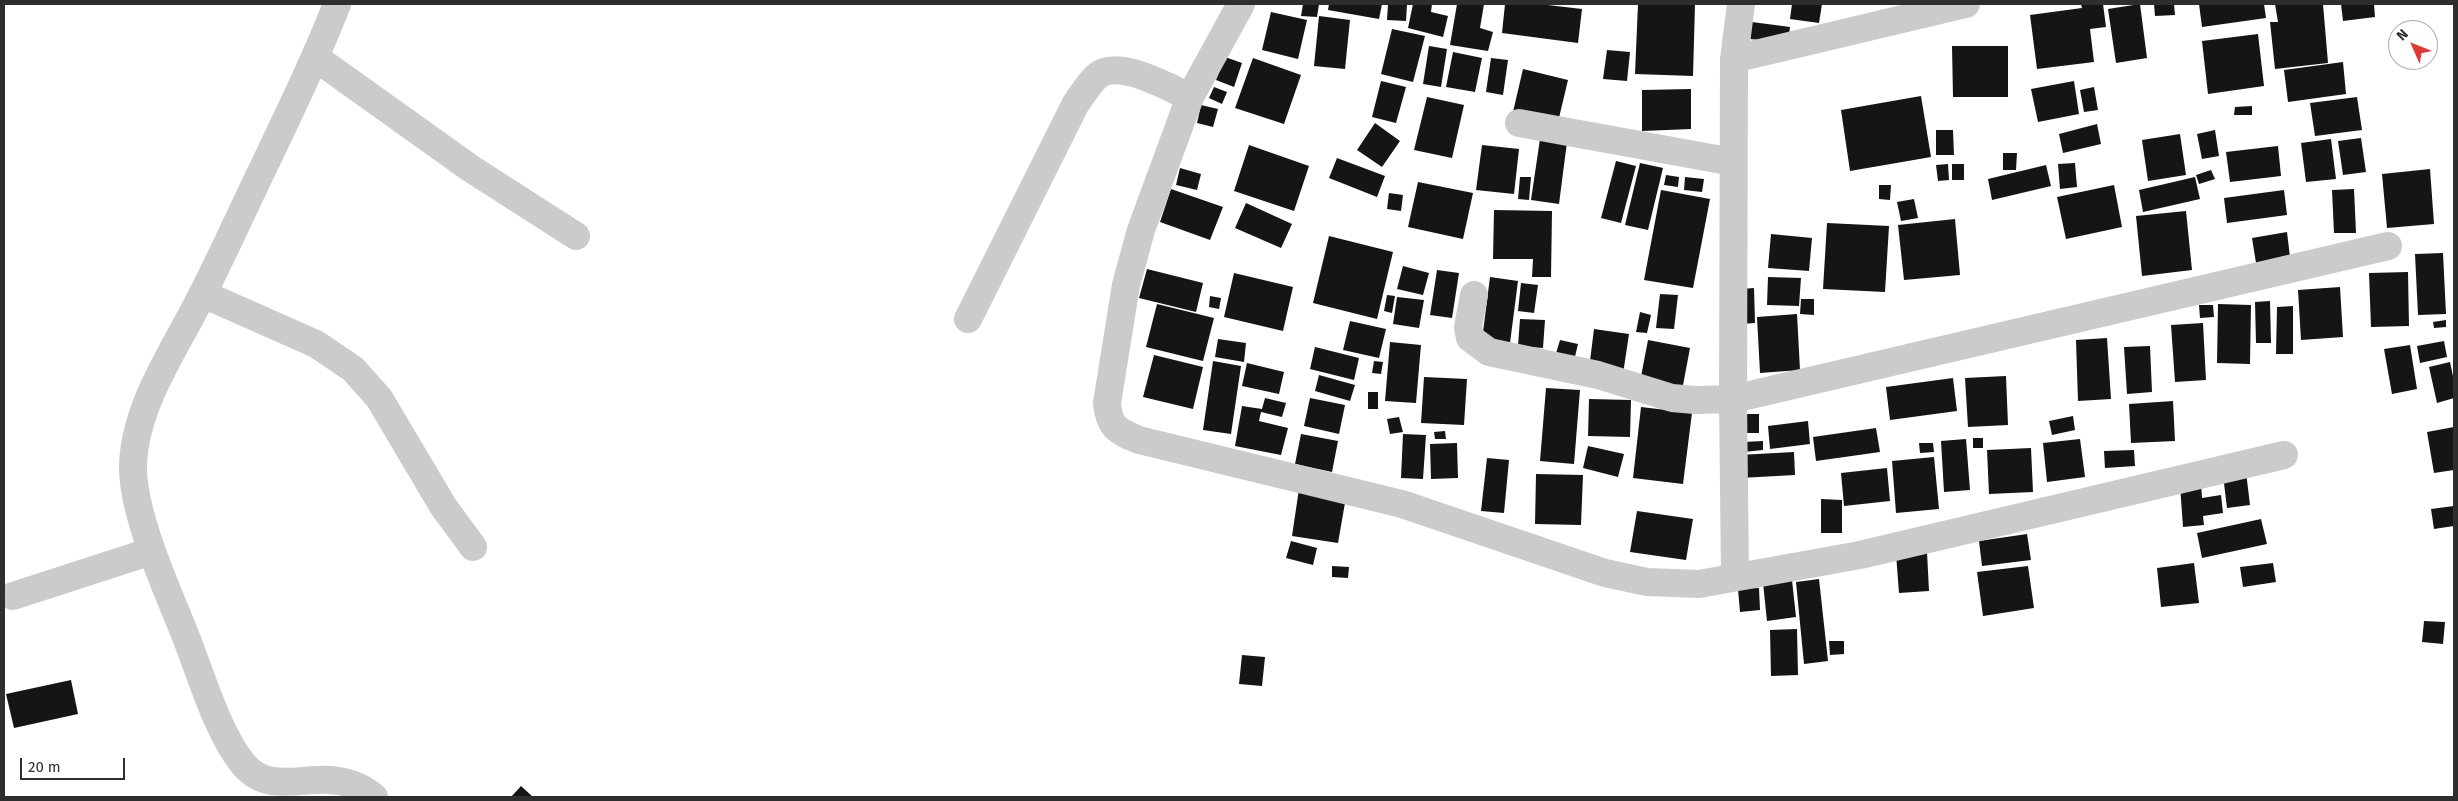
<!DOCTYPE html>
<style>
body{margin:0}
#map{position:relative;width:2458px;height:801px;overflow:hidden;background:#fff;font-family:"Fira Sans",sans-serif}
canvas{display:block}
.frame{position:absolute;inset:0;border:5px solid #2e2e2e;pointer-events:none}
.north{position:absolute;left:2388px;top:20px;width:50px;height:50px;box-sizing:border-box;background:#fff;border:1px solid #ababab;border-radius:50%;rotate:314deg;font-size:14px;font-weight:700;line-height:20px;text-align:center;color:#2e2e2e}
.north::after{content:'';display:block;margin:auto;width:18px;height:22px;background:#e13834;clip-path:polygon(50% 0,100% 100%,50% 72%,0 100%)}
.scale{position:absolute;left:20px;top:758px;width:105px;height:22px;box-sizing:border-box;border:2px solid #2e2e2e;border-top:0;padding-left:6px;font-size:15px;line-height:18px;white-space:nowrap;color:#2e2e2e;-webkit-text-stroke:4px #fff;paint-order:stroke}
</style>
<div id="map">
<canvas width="2458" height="801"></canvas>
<div class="frame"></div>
<div class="north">N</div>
<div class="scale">20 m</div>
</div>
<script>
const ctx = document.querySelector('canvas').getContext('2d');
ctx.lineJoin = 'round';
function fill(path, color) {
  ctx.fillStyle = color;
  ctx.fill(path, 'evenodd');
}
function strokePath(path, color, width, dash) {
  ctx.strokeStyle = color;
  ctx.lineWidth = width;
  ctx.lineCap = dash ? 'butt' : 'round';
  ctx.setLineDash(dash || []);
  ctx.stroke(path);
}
fill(new Path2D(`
 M1303,4H1319L1317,17L1301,16Z
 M1329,4H1382L1379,19L1328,10Z
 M1388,4H1407L1406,21L1387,20Z
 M1413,4H1432L1431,12L1448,16L1443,37L1408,28Z
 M1457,4H1484L1480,28L1493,32L1488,51L1450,45Z
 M1505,4H1539L1582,9L1578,43L1502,33Z
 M1638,4H1695L1693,76L1635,74Z
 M1792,4H1822L1819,23L1790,19Z
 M2081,4H2103L2106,27L2090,29L2094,62L2037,69L2030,15L2082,8Z
 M2140,4L2147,58L2116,63L2108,9Z
 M2154,4H2174L2175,15L2155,16Z
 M2199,4H2264L2266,18L2202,27Z
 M2275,4H2323L2328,63L2275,69L2270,22H2278Z
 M2341,4H2374L2375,17L2343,21Z
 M1271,12L1307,20L1298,59L1262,50Z
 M1319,16L1350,20L1345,69L1314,66Z
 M1752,22L1790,27L1788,43L1750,39Z
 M1392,29L1425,36L1413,82L1381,74Z
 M2258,34L2264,86L2208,94L2202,41Z
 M1429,46L1447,49L1441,87L1423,84Z
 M1952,46H2008V97H1953Z
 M1607,50L1630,52L1627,81L1603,79Z
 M1453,52L1482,58L1475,92L1446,87Z
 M1225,57L1242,63L1234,87L1216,80Z
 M1253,58L1301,75L1284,124L1235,108Z
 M1491,58L1508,60L1503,95L1486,92Z
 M2343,62L2346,94L2288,102L2284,70Z
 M1523,69L1568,80L1558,122L1513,112Z
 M1381,81L1406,87L1396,123L1372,117Z
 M2074,81L2079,114L2038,122L2031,89Z
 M1214,87L1227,92L1222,104L1209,98Z
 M2094,87L2098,110L2084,112L2080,90Z
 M1691,89V129L1642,131V90Z
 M1921,96L1931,157L1850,171L1841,110Z
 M1427,97L1464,105L1452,158L1414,150Z
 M2357,97L2362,130L2315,136L2310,103Z
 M1201,105L1218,109L1213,127L1197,123Z
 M2252,106V115H2234L2235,107Z
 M1375,123L1400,141L1382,167L1357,150Z
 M2097,124L2101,144L2063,153L2059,134Z
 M1936,130H1953L1954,155H1936Z
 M2215,130L2219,156L2202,159L2197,134Z
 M2180,134L2186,175L2148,181L2142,140Z
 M2361,138L2366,172L2343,175L2338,141Z
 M1540,139L1567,142L1559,204L1531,200Z
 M2331,139L2336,179L2306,182L2301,143Z
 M1249,145L1309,166L1294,211L1234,191Z
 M1482,145L1519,149L1514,194L1476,190Z
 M2278,146L2281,176L2230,182L2226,152Z
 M2003,153H2017L2016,170H2003Z
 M1337,158L1385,176L1377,197L1329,178Z
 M1616,161L1636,166L1621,223L1601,218Z
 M1640,163L1663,168L1648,230L1625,225Z
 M2075,163L2077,187L2060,189L2058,164Z
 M1948,164L1949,180L1938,181L1936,165Z
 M1952,164H1964V180H1952Z
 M2046,165L2051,186L1992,200L1988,179Z
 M1180,168L1201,174L1197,190L1176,185Z
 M2430,169L2434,224L2387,228L2382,174Z
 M2211,170L2215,179L2199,184L2196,175Z
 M1666,175L1679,177L1678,187L1664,185Z
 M1520,177H1531L1529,200L1518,199Z
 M1685,177L1704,179L1702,192L1684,190Z
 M2195,177L2200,199L2143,212L2139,190Z
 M1418,182L1473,193L1463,239L1408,227Z
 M1879,185H1891L1890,200L1879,199Z
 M2114,185L2122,227L2066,239L2057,197Z
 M1171,189L1223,207L1210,240L1160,222Z
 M2354,189L2356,233H2334L2332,190Z
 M1661,190L1710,199L1693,288L1644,280Z
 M2284,190L2287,215L2227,223L2224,198Z
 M1389,193L1403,195L1401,211L1387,209Z
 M1914,199L1918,218L1901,221L1897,202Z
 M1246,203L1292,224L1281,248L1235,228Z
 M1494,210L1552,211L1551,277H1532L1533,259H1493Z
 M2186,211L2192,270L2142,276L2136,216Z
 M1955,219L1960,275L1904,280L1898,225Z
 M1827,223L1889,226L1885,292L1823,289Z
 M2287,232L2290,257L2256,263L2252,238Z
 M1771,234L1812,238L1809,271L1768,268Z
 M1329,236L1393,252L1377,319L1313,303Z
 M2443,253L2446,314L2418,315L2415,254Z
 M1403,266L1429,273L1423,295L1397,289Z
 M1147,269L1203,283L1196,312L1139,298Z
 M1437,270L1459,273L1452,318L1430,315Z
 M2408,272L2409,326L2371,327L2369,273Z
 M1234,273L1293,287L1283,331L1224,317Z
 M1490,277L1518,281L1510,343L1482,340Z
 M1768,277L1801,278L1799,306L1767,305Z
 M1521,283L1538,285L1534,313L1518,311Z
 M2340,287L2343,337L2301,340L2298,290Z
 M1754,288L1755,323L1741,324V289Z
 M1660,294L1678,295L1674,329L1656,328Z
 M1387,295L1395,296L1392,313L1384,311Z
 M1210,296L1221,298L1219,309L1209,307Z
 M1397,297L1424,300L1419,328L1393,324Z
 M1801,299H1814V315L1800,314Z
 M2270,301L2271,343H2256L2255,302Z
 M1157,304L1214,318L1203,361L1146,347Z
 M2218,304L2251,305L2250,364L2217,363Z
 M2199,305H2213L2214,317L2200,318Z
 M2293,306V354H2276L2277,307Z
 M1640,312L1651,315L1647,333L1636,332Z
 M1797,314L1800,370L1760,373L1757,317Z
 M1520,319L1545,320L1543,348L1518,346Z
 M2446,320V327L2434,328L2433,322Z
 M1350,321L1386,329L1379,358L1343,350Z
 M2203,323L2206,380L2175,382L2171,325Z
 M1594,329L1629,334L1623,374L1589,369Z
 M2107,338L2111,399L2078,401L2076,340Z
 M1218,339L1246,343L1244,362L1215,357Z
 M1560,340L1578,344L1573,365L1554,360Z
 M1648,340L1690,348L1681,396L1639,387Z
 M2444,341L2447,357L2420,363L2417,346Z
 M1390,342L1421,345L1416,403L1385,401Z
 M2410,345L2417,389L2392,394L2384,349Z
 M2150,346L2152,392L2127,394L2124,347Z
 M1315,347L1359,358L1354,380L1310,369Z
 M1154,355L1203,367L1193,409L1143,397Z
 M1213,361L1241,366L1231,434L1203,430Z
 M1374,361L1383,362L1381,374L1372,373Z
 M2450,362L2454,381V398L2437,403L2429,367Z
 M1247,363L1284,372L1279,394L1242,386Z
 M1319,375L1355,385L1350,401L1315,391Z
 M2006,376L2008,425L1968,427L1965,378Z
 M1424,377L1467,379L1464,425L1421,423Z
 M1953,378L1957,411L1890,420L1886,387Z
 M1546,388L1580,390L1574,464L1540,461Z
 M1368,392H1378V409H1368Z
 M1265,398L1286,403L1282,417L1261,412L1259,421L1288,428L1281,455L1235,446L1242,406L1262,409Z
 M1310,398L1345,405L1339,434L1304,426Z
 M1589,399L1631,400L1630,437L1588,436Z
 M2173,401L2175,441L2131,443L2129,404Z
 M1641,407L1692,413L1683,484L1633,478Z
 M1736,414H1759V433H1736Z
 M2073,416L2075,430L2052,435L2049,421Z
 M1399,417L1403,432L1390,434L1387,419Z
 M1808,421L1810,444L1770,449L1768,426Z
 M2454,427V470L2434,473L2427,432Z
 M1876,428L1880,452L1816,461L1813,437Z
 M1445,431L1446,439H1435L1434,432Z
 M1301,434L1338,441L1332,472L1295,464Z
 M1403,434L1426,435L1423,479L1401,478Z
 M1973,438H1983V448H1973Z
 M1966,439L1970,490L1944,492L1941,441Z
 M2080,439L2085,477L2047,482L2043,443Z
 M1763,441V450L1744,452L1743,442Z
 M1457,443L1458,478L1431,479L1430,444Z
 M1919,443H1933L1934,452L1920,453Z
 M1588,446L1624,454L1618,477L1583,468Z
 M2031,448L2033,492L1989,494L1987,450Z
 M2134,450L2135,466L2105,468L2104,451Z
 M1794,452L1795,475L1740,478L1739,455Z
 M1934,457L1939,509L1896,513L1892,461Z
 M1487,458L1509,460L1504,513L1481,511Z
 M1887,468L1890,501L1844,506L1841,473Z
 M2246,472L2250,505L2227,508L2223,475Z
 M1536,474L1583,475L1581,525L1535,524Z
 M2201,483L2202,498L2221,495L2223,513L2203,516L2204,525L2183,527L2180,485Z
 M1299,489L1346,497L1338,543L1292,536Z
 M1821,499L1842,500V533H1821Z
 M2454,506V526L2434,529L2431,509Z
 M1637,511L1693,519L1686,560L1630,552Z
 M2261,519L2267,544L2202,558L2197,533Z
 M2027,534L2031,560L1982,566L1979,541Z
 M1291,541L1317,548L1313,565L1286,558Z
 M1927,552L1929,591L1899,593L1896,554Z
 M2194,563L2199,603L2161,607L2157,568Z
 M2273,563L2276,582L2243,587L2240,567Z
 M1332,566L1349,567L1348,578L1332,577Z
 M2028,566L2034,608L1983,616L1977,572Z
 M1819,579L1828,661L1804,664L1796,582Z
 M1792,580L1796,617L1767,621L1763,583Z
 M1759,588L1760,610L1740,612L1738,589Z
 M2424,621L2445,622L2443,644L2422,642Z
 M1797,629L1798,675L1771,676L1770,630Z
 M1829,641H1844V654L1830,655Z
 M1242,655L1265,657L1262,686L1239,684Z
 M71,680L78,714L14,728L6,694Z
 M521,786L533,797H511Z`), '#151515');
strokePath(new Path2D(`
 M337,4C316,59 290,111 265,164C244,207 224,252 202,295C176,348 135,404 133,465C132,513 166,587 184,632C200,671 217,733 244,765C267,792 299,778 330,780C347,781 362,787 374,797
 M1241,4L1190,97L1141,230L1126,285L1107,403C1109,428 1118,431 1139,440L1402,504L1605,573L1647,582L1699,584L1860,555L2284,455
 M316,58L470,168L576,236
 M1734,59L1966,4
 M1519,123L1733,162
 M203,294L316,344L353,369L379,398L443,506L473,547
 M1474,295L1468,327L1470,338L1489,352L1598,375L1672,398L1695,400L1733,399L2388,246
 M968,319L1075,105C1081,96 1088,85 1096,77C1116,57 1167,87 1190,97
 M1735,577L1733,399L1734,59L1741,4
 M13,596L152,551`), '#cbcbcb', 28);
</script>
